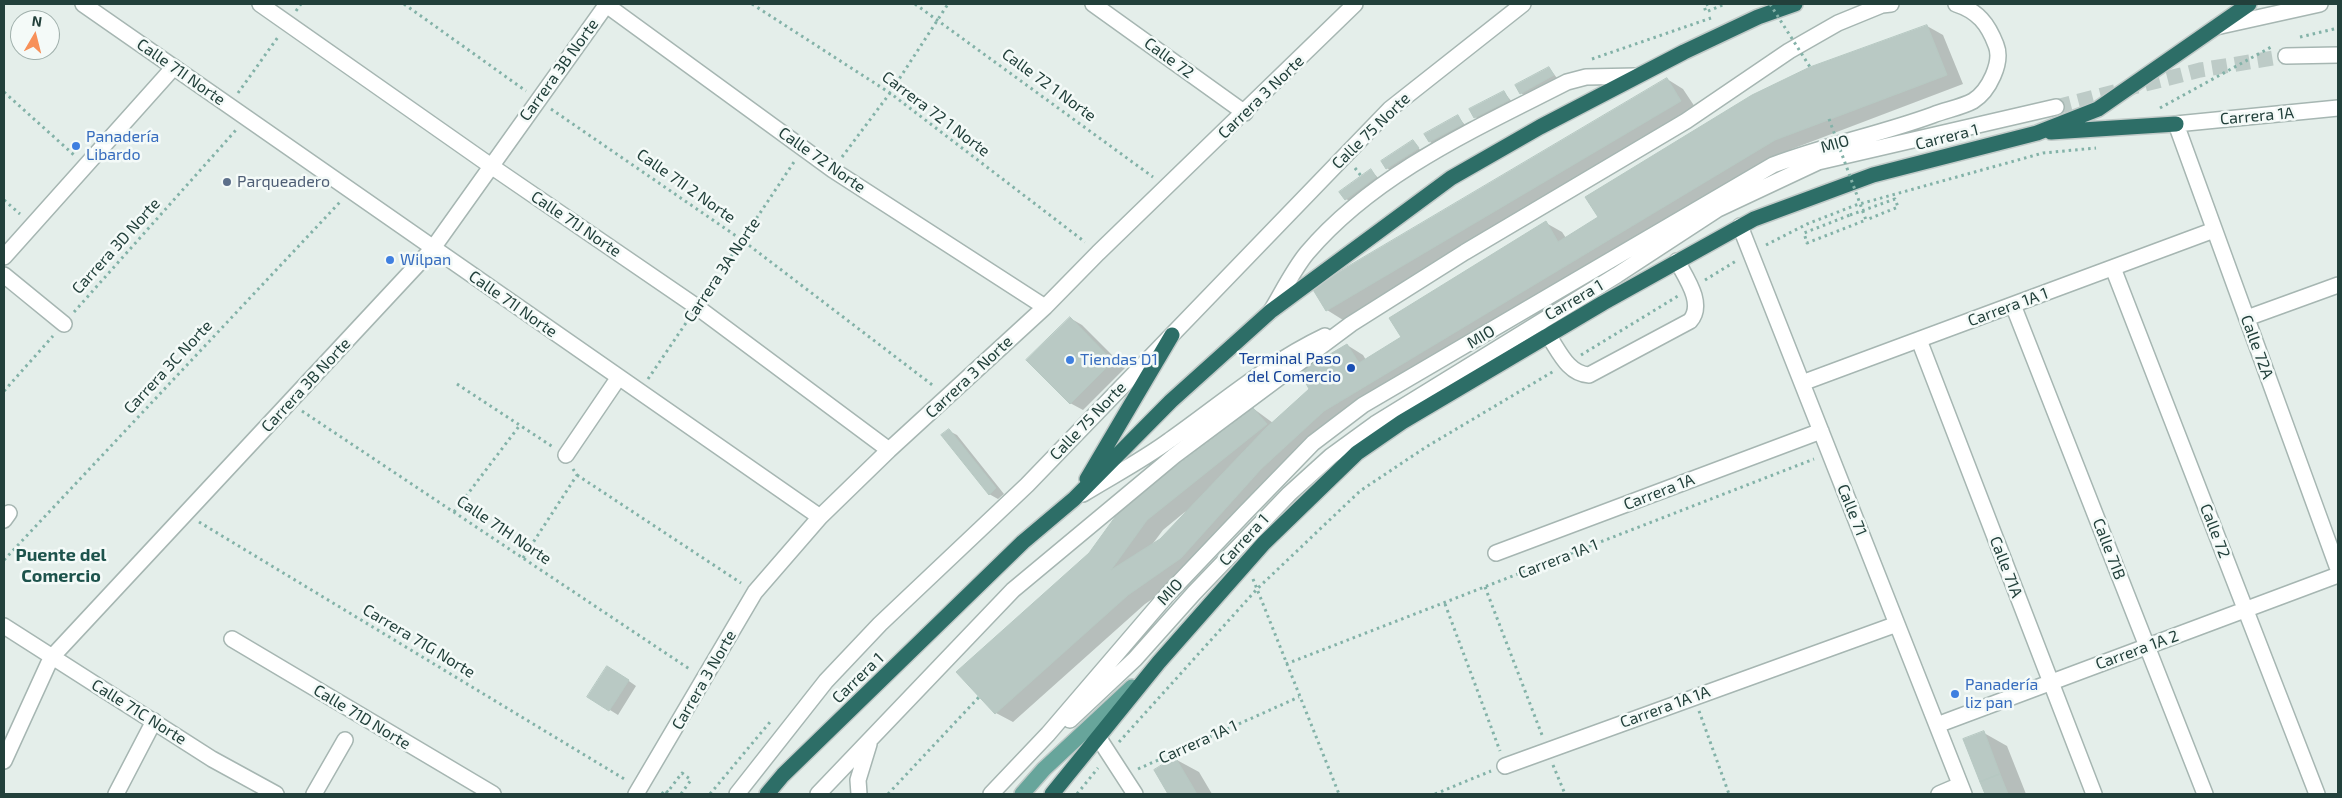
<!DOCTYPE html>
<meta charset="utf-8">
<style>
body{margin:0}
#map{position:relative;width:2342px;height:798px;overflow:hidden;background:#e4eeea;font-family:"Exo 2",sans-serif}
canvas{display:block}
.frame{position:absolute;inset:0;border:5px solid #22403b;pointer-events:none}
.north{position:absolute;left:10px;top:10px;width:50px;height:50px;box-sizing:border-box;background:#f4faf8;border:1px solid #a0b0ac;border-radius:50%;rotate:8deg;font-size:14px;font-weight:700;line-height:20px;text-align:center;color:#22403b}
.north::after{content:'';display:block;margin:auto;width:18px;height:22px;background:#f79059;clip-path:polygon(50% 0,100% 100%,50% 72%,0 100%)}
</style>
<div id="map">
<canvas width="2342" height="798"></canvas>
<div class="frame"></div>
<div class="north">N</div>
</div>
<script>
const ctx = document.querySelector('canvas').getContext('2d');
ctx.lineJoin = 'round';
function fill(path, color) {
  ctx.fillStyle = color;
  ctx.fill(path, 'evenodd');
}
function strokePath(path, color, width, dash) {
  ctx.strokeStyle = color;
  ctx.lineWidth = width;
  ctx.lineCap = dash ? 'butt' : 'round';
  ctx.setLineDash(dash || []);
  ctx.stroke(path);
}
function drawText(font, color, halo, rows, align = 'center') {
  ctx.font = font + ' "Exo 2",sans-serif';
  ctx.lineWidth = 5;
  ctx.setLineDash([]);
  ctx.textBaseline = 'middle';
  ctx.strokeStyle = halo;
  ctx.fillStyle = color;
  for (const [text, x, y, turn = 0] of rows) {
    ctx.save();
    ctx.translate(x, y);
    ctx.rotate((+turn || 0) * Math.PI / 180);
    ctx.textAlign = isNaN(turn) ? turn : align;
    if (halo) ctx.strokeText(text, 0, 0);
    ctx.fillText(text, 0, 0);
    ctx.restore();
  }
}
fill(new Path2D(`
 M1927,26L1943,35L1963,84L1792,149L1341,420L1198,568L1145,604L1013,722L996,713L958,672L1254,409L1273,423L1310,389L1347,345L1363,355L1366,360L1403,338L1546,223L1562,232L1566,238ZM1186,511L1161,540L1151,546L1163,530Z
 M1549,68L1557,78L1524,95L1521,93Z
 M1667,79L1683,89L1697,110L1343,320L1327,310Z
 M1504,92L1512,102L1479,119L1475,117Z
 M1458,117L1466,126L1433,144L1430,142Z
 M1413,141L1421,151L1390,170L1387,168Z
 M1371,170L1379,179L1350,201L1346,199Z
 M1070,318L1082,325L1125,368L1083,410L1070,403Z
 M949,431L957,435L1004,494L998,499L989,494Z
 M616,672L636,686L618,715L610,710Z
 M1984,733L2007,746L2026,794H1986L1965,740Z
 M1175,759L1199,772L1212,794H1170L1156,770Z`), '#0003');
const building = new Path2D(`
 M1927,25L1947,75L1775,140L1324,411L1261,469L1181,558L1128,595L995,714L956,672L1089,553L1123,506L1253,408L1267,424L1147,520L1111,570L1160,539L1266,428L1309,389L1300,372L1347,344L1359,363L1401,337L1389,318L1546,221L1558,242L1598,217L1585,197L1752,95L1810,67Z
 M1549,67L1554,75L1520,94L1515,85Z
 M1667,78L1681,101L1326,311L1312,288Z
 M1504,91L1509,100L1474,118L1469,109Z
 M1458,115L1463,124L1429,142L1424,134Z
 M1413,140L1419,148L1386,169L1381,161Z
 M1371,169L1376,177L1345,200L1339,192Z
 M1070,317L1113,361L1070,404L1026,360Z
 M949,429L996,488L989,495L941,435Z
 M607,666L629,680L609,711L587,697Z
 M1984,731L2000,774L1980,782L1963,739Z
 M1175,757L1197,794H1168L1154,770Z
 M2000,774L2008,794H1985L1980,782Z`);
fill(building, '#b9c9c4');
strokePath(building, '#b6c8c2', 1);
strokePath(new Path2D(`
 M2056,107L2200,70L2286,56`), '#bdcbc7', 15, [15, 8]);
const minor = new Path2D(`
 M83,4L820,517
 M260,4L491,166L697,307L889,450
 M605,4L833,170L1045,307
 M1093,4L1245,113
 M2216,27L2320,4
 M2286,56L2338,55
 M2338,108L2176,124L2338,569
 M1740,226L1964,794
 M4,257L174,67
 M2113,268L2317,794
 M4,275L64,324
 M2013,305L2205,794
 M1271,311C1282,293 1293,270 1307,253C1375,173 1475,129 1567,82L1586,77L1637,76
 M2247,318L2338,285
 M1548,335C1559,351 1568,374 1589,375L1690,321C1705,304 1686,278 1677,261
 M1919,340L2094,794
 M1802,383L2214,230
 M566,455L619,377
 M1083,494C1112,476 1143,460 1170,440C1221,404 1268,363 1325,336
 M4,520L9,513
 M1496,553L1821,431
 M4,626L212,759L276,794
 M232,639L493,794
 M1070,720L1135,659L1194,593L1289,494L1331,456L1375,424L1617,275L1718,209L1818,162L2056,107
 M1937,725L2338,575
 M1098,737L1135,794
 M4,761L51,658L433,248L607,4
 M1505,766L1897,624
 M116,794L154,721
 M314,794L345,740
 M636,794L755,592L820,517L889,450L1045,307L1098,253L1355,4
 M737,794L826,681L880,624L1027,485L1390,109L1523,4
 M818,794L1013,590L1174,456L1351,324L1465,252L1686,121L1789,51L1838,23L1882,5L1891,4
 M859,794L858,780L869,744
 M991,794L1048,734L1168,594L1245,513L1313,443L1363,405L1773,165C1826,145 1881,134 1933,115C1946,110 1962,107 1973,101C1989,91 2003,62 1996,45C1988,24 1978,11 1956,4
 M1939,794L1960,785`);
const major = new Path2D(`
 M1022,794L1044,769L1132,687`);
const highway = new Path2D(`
 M2051,132L2176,124
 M1087,479L1172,335
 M767,794L783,775L1023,542L1074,499L1171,401L1271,311L1451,178L1540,127L1684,52L1758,17L1795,4
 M1052,794L1159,662L1264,543L1357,453L1402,422L1603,303L1754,219L1873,175L2037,133L2098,109L2249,4`);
strokePath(minor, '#a6b6b2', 18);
strokePath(major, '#c1cac8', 18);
strokePath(highway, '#c1cac8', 18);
strokePath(new Path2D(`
 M404,4L526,91
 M752,4L890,93L1085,242
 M915,4L1153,177
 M1708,4L1704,6L1706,12L1725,4
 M296,11L301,4
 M2300,37L2338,28
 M1592,59L1711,18
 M4,92L74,155
 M238,93L278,37
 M2160,108L2273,46
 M551,109L742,240L935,387
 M842,157L890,93L948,4
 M1355,168L1361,176
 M4,200L20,214
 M1850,215L1895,199L1898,207L1866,220
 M1766,245L1807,224L1856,205L2043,153L2096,148
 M1705,280L1736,261
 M706,294L794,162
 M74,312L236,130
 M1581,355L1678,296
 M648,379L688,320
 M457,384L553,447
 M4,391L53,336
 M302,411L691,670
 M577,475L741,583
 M454,512L520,425
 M199,522L626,780
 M523,558L577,475L573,469
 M4,560L340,202
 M1253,579L1339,794
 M1485,587L1542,735
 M1445,604L1500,751
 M1286,664L1814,459
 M1699,711L1729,794
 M1119,742L1257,589L1360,491L1426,447L1554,371
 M1553,765L1565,794
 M1138,769L1299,697
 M662,794L665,790L670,794
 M681,794L691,780
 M710,794L770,722
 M888,794L979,697
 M1077,794L1098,768
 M1435,794L1491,771`), '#83b2a8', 3, [2.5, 4]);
strokePath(minor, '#fff', 15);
strokePath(major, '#67a59b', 15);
strokePath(highway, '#2d6e67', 15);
strokePath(new Path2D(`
 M1770,4L1810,67
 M1829,119L1866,220L1807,243L1804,233L1850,215
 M666,794L682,773L691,780`), '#83b2a8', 3, [2.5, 4]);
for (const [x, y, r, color] of [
 [76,146,5,"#3f7fe0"],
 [227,182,5,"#5c6f8a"],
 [390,260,5,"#3f7fe0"],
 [1070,360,5,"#3f7fe0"],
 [1351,368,5,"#1a4fb4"],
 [1955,694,5,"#3f7fe0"]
]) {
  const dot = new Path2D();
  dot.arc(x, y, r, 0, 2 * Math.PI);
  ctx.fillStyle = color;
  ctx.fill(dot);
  strokePath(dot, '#f4faf8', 2);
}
drawText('16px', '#22403b', '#f4faf8', [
 ["Calle 72",1169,58,36],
 ["Carrera 3B Norte",559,70,-54],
 ["Calle 71I Norte",181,72,35],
 ["Calle 72 1 Norte",1049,85,36],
 ["Carrera 3 Norte",1261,97,-44],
 ["Carrera 72 1 Norte",936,114,37],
 ["Carrera 1A",2257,116,-5],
 ["Calle 75 Norte",1371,131,-44],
 ["Carrera 1",1947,137,-14],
 ["MIO",1835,144,-16],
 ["Calle 72 Norte",822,160,35],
 ["Calle 71I 2 Norte",686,186,35],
 ["Calle 71J Norte",576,224,34],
 ["Carrera 3D Norte",116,246,-48],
 ["Carrera 3A Norte",722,270,-56],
 ["Carrera 1",1574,300,-30],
 ["Calle 71I Norte",513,304,35],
 ["Carrera 1A 1",2008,307,-20],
 ["MIO",1481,337,-31],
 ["Calle 72A",2257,347,70],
 ["Carrera 3C Norte",168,367,-47],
 ["Carrera 3 Norte",969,377,-43],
 ["Carrera 3B Norte",306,385,-47],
 ["Calle 75 Norte",1088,421,-46],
 ["Carrera 1A",1659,492,-21],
 ["Calle 71",1852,510,68],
 ["Calle 71H Norte",504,530,34],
 ["Calle 72",2215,531,69],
 ["Carrera 1",1244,540,-47],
 ["Calle 71B",2109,549,69],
 ["Carrera 1A 1",1558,559,-21],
 ["Calle 71A",2006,567,69],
 ["MIO",1170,592,-48],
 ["Carrera 71G Norte",419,641,31],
 ["Carrera 1A 2",2137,650,-20],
 ["Carrera 1",858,678,-44],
 ["Carrera 3 Norte",704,680,-60],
 ["Carrera 1A 1A",1665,707,-20],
 ["Calle 71C Norte",139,712,32],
 ["Calle 71D Norte",362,717,31],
 ["Carrera 1A 1",1198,742,-24]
]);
drawText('16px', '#366cbe', '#f4faf8', [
 ["Panadería",86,137],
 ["Libardo",86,155],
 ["Wilpan",400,260],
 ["Tiendas D1",1080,360],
 ["Panadería",1965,685],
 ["liz pan",1965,703]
], 'left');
drawText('16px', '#4e5e75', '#f4faf8', [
 ["Parqueadero",237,182]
], 'left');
drawText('16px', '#164399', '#f4faf8', [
 ["Terminal Paso",1341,359],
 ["del Comercio",1341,377]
], 'right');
drawText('bold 18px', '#1d534c', '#f4faf8', [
 ["Puente del",61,555],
 ["Comercio",61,576]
]);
</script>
